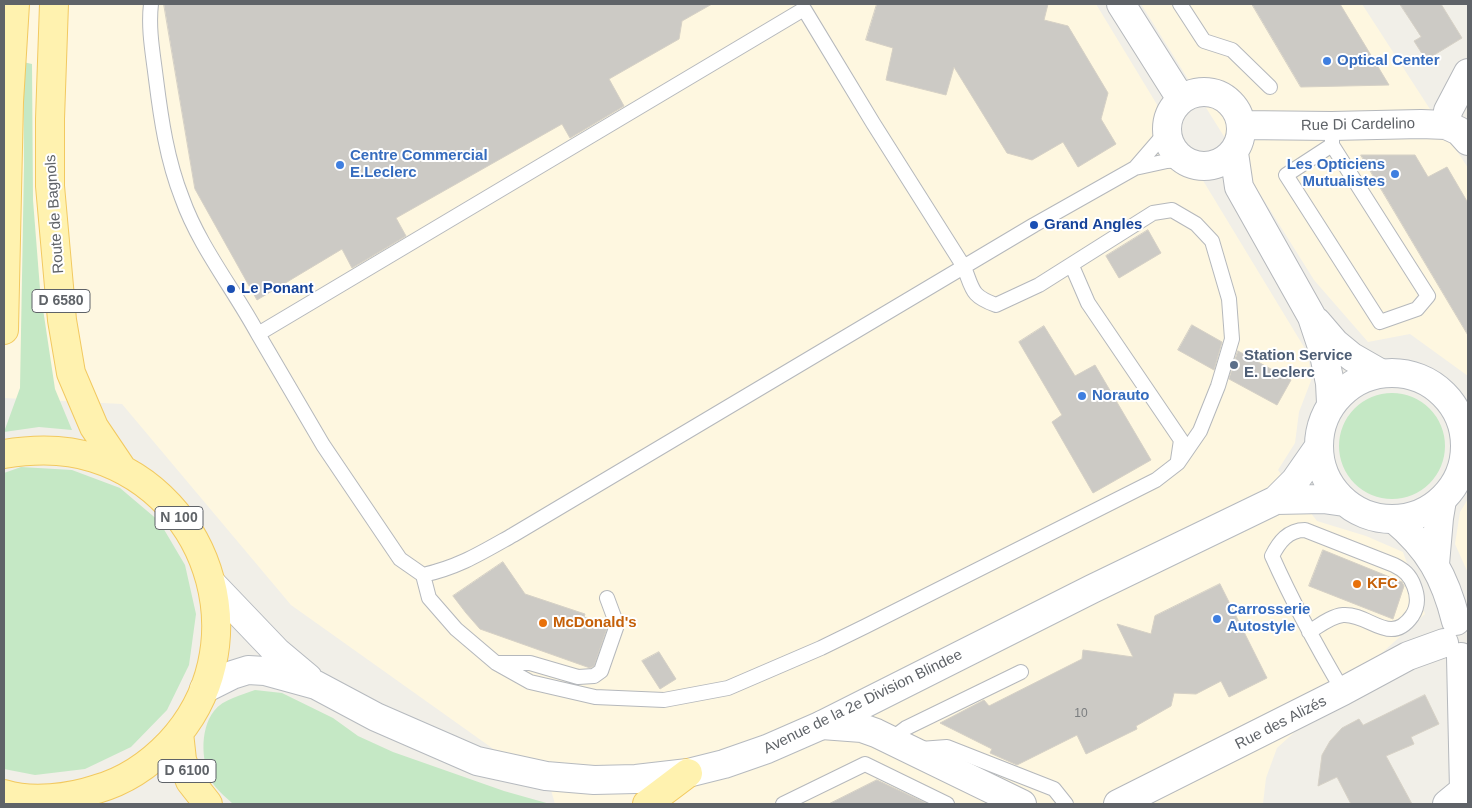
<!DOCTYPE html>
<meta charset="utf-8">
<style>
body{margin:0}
#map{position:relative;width:1472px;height:808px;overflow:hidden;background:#f1efe8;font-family:Arial,sans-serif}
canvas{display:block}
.frame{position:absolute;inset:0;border:5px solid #5f6368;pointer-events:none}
</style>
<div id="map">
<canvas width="1472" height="808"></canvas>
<div class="frame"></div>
</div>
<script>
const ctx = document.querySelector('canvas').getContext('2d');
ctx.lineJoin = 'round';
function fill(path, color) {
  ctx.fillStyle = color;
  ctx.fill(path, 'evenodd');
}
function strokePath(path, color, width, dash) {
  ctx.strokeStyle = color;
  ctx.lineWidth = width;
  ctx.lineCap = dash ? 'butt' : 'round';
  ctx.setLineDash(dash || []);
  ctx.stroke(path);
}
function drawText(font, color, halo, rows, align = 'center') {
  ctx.font = font + ' Arial,sans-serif';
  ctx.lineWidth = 4;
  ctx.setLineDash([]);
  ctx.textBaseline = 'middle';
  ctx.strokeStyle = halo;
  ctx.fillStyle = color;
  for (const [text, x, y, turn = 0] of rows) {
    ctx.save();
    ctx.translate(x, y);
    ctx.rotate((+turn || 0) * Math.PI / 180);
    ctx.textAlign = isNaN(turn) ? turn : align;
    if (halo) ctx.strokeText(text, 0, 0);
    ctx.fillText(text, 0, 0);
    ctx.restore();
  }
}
fill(new Path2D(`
 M4,4H1096L1307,352L1312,378L1299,412L1295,443L1278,470L1317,521L1366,536L1403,552L1425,614L1277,748L1266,778L1263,804H555L551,790L291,605L122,404L4,398Z
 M1141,4H1362L1468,168V376L1410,334L1368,342L1314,280Z
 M1468,499V573L1455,544L1460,512Z`), '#fef7e0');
fill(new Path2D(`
 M23,62L32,64L33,200L40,289L55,389L72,430L39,427L4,432L20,388L24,165Z
 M1339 446a53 53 0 1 1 106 0a53 53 0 1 1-106 0Z
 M21,467L72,470L120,488L159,521L185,565L196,614L189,665L167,710L131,747L85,769L35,775L4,769V473Z
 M255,690L282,693L333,718L358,736L393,752L504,791L550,804H233C227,798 219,792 214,785C201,766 199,730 214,711C223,699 242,695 255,690Z`), '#c5e8c5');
const building = new Path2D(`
 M164,4H712L682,21L679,39L609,79L624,106L570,138L562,124L396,218L406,236L352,268L342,249L257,300L195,189Z
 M877,4H1048L1044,20L1068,26L1108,93L1101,119L1116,144L1078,167L1063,142L1032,160L1007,153L954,67L946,95L886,80L893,48L866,40Z
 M1252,4H1340L1389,85L1301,87Z
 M1400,4H1441L1462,38L1426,60L1414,41L1421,37Z
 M1361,155H1415L1428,177L1447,167L1468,203V335Z
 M1148,230L1161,253L1119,278L1106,256Z
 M1192,325L1222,342L1214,370L1178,350Z
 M1044,326L1075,376L1095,365L1151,460L1093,493L1052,422L1062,415L1019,342Z
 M1238,351L1291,380L1277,405L1229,379Z
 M1323,550L1402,582L1404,586L1393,619L1309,586Z
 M503,562L525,594L585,614L584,617L608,625L594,666L590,668L480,629L466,613L453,596Z
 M1220,584L1267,678L1229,697L1221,681L1196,694L1174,693L1171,706L1136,726L1137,729L1086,754L1077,735L1017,765L990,753L992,749L940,723L984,700L989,706L1082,659L1083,650L1133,657L1117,624L1151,634L1155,616Z
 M659,652L676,679L660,689L642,661Z
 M1425,695L1439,724L1411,737L1414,744L1386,756L1412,804H1351L1337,777L1318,786L1322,755L1330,741L1342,728L1359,719L1363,725Z
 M877,780L928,804H829Z`);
fill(building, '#cccac5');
strokePath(building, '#d6d1c6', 1);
const lane = new Path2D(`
 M151,4C148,29 153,54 156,79C161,119 167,160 182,198C199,246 233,288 258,334L323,445L400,559L423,575L429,598L456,629L496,663L530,682L595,697L664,700L728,688L821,648L866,626L1156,480L1178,463L1200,431L1218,386L1232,339L1229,299L1212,241L1196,224L1172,210L1153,213L1039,285L996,305C971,296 973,290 964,267L873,123L804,9L258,334
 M1180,4L1204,41L1232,50L1270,87
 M1332,145L1428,296L1417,309L1380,322L1286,175L1332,145V126
 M1135,168L1167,131
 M1072,266L1088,303L1181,440L1178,460
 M423,575C459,567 481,553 513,535L1034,225L1135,168L1167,161L1184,160
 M1309,632C1319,626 1331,616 1343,615C1369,613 1390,647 1412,616C1418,607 1418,596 1414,586C1410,575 1404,570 1394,565L1305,530C1288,530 1279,542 1272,556C1293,603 1317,647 1343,691
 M497,663H530L578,677L594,676L601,671L617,625L607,598
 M890,740L906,728L1021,672
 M920,749L947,747L1054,789L1066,804
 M783,804L865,764L947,804`);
const street = new Path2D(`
 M1121,4L1181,99
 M1167 129a37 37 0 1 1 74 0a37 37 0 1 1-74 0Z
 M1242,125L1332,126L1421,124L1446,125L1459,131L1468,141
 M1446,125L1448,111L1468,73
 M1234,153L1239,187L1312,317L1323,350L1330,383L1331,403
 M1317,322L1335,343L1352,357L1380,373
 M1394,519C1429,548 1445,577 1456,621
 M1435,564L1439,518L1442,500
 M822,725L862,728L876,733L1022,804
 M1118,804L1343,691L1408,656L1444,643
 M1447,804L1464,790L1461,657`);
const secondary = new Path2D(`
 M1319 446a73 73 0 1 1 146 0a73 73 0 1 1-146 0Z
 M1276,500L1323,499L1344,502
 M212,584L277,652L308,678
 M204,689L232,675L248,670L265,671L316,685L376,717L477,761L546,776L594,780L636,779L688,773L724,764L767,749L822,725L1092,589L1276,500L1295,481L1318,448`);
const primary = new Path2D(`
 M54,4L50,119V186L62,320L71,373L94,427L123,470
 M4,330L9,102L15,4
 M4,454C34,449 64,448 94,458C215,496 257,650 170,743C150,764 125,781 97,789C70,798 32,803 4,794
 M179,733L182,760L190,781L208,804
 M647,804L688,773`);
strokePath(lane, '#b5b8bc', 16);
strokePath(street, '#b5b8bc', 30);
strokePath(secondary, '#b6babf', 30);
strokePath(primary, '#f2c960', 30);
strokePath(lane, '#fff', 14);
strokePath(street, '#fff', 28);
strokePath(secondary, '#fff', 28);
strokePath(primary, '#fff2af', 28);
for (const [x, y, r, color] of [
 [1327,61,5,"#3f7fe0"],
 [340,165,5,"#3f7fe0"],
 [1395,174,5,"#3f7fe0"],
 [1034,225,5,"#1a4fb4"],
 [231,289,5,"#1a4fb4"],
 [1234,365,5,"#5c6f8a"],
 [1082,396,5,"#3f7fe0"],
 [1357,584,5,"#e8710a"],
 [1217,619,5,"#3f7fe0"],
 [543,623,5,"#e8710a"]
]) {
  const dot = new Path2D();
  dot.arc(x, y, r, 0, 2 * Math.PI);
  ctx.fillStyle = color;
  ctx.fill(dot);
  strokePath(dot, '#fff', 2);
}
drawText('12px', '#7a7d7f', null, [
 ["10",1081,714]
]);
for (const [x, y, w] of [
 [61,301,58],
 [179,518,48],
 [187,771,58]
]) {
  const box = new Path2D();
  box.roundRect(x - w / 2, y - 11.5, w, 23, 4);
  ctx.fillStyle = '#fff';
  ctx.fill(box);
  strokePath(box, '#5f6368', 1);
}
drawText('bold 14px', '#5f6368', null, [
 ["D 6580",61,301],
 ["N 100",179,518],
 ["D 6100",187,771]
]);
drawText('bold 15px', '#366cbe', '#fff', [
 ["Optical Center",1337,61],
 ["Centre Commercial",350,156],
 ["E.Leclerc",350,173],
 ["Les Opticiens",1385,165,"right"],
 ["Mutualistes",1385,182,"right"],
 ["Norauto",1092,396],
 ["Carrosserie",1227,610],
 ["Autostyle",1227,627]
], 'left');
drawText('15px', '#5f6368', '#fff', [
 ["Rue Di Cardelino",1358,125,-1],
 ["Route de Bagnols",55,214,-94],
 ["Avenue de la 2e Division Blindee",863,702,-26],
 ["Rue des Alizés",1281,723,-27]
]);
drawText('bold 15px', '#164399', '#fff', [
 ["Grand Angles",1044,225],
 ["Le Ponant",241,289]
], 'left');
drawText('bold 15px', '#4e5e75', '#fff', [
 ["Station Service",1244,356],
 ["E. Leclerc",1244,373]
], 'left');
drawText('bold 15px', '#c56008', '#fff', [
 ["KFC",1367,584],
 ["McDonald's",553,623]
], 'left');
</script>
